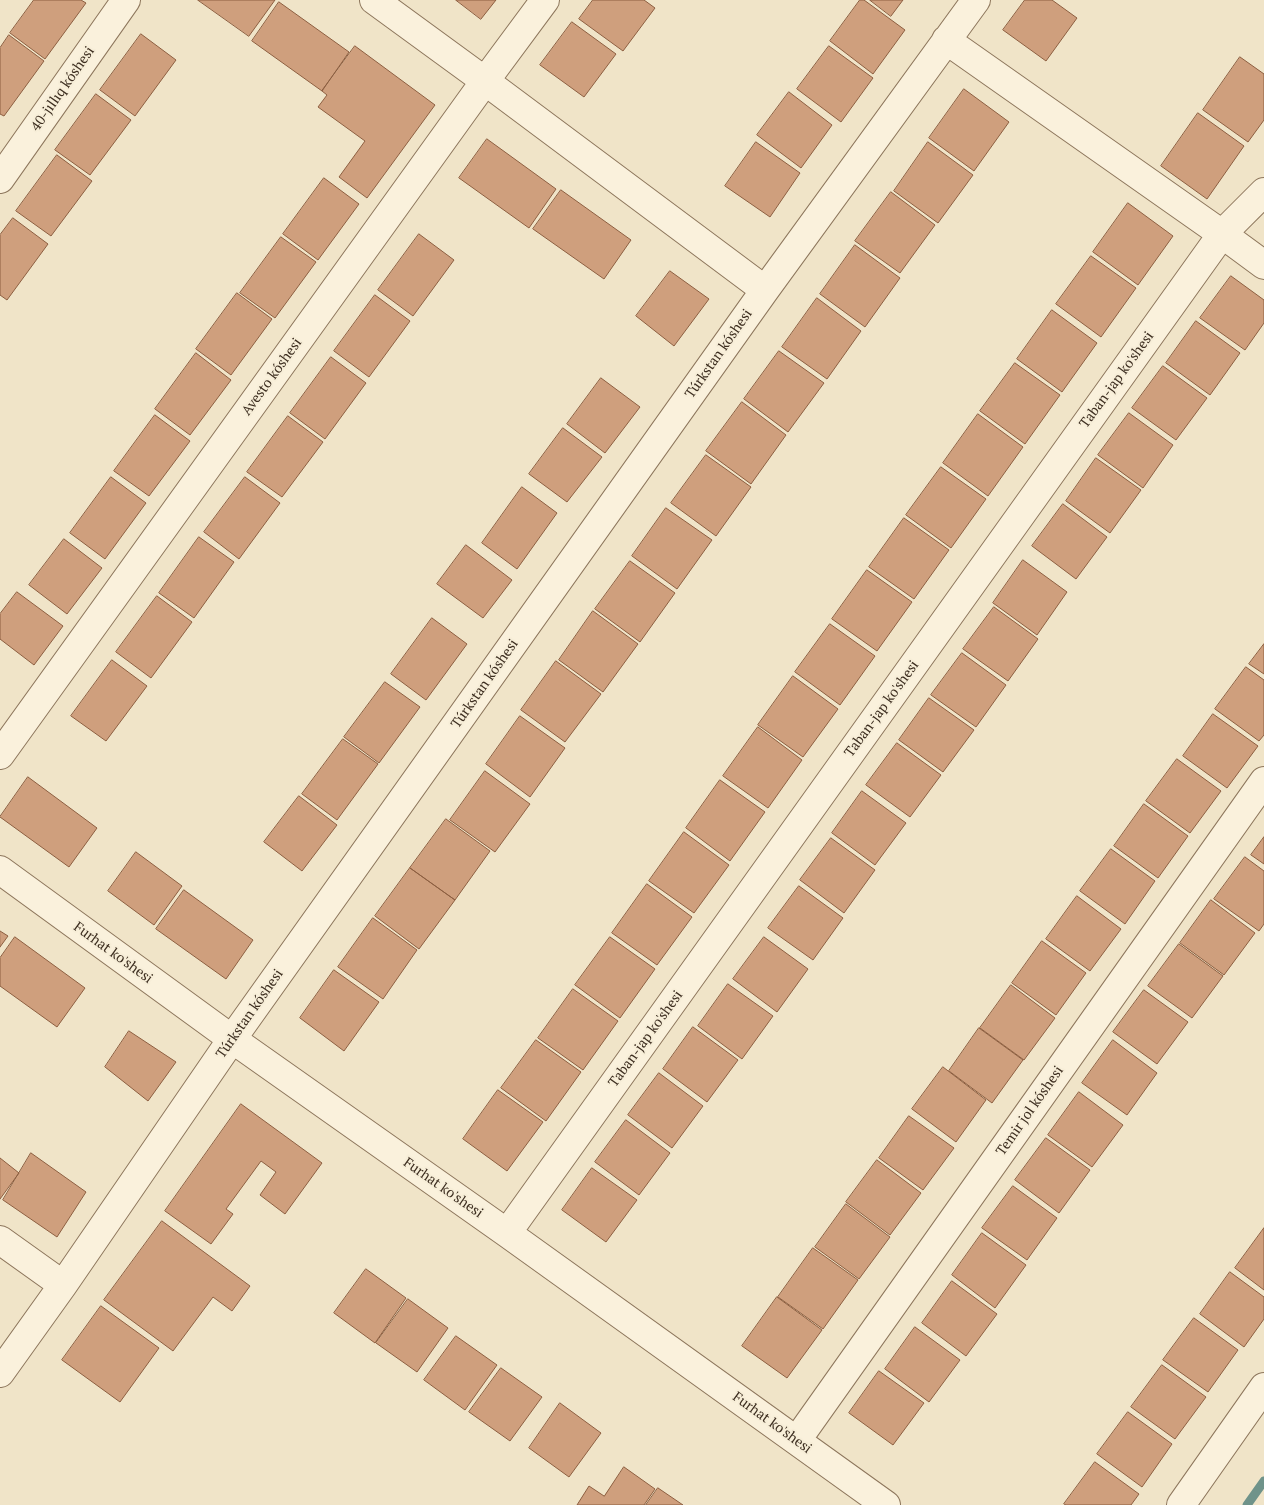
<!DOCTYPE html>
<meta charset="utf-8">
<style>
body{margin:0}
canvas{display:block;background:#f0e4c8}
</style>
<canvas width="1264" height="1505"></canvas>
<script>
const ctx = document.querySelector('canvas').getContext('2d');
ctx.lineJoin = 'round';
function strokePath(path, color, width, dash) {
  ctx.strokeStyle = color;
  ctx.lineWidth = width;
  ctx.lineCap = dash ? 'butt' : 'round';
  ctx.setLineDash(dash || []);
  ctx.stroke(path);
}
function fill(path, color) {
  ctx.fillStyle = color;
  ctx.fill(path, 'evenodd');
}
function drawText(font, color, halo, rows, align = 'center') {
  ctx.font = font + ' "PT Serif",serif';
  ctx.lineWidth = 4;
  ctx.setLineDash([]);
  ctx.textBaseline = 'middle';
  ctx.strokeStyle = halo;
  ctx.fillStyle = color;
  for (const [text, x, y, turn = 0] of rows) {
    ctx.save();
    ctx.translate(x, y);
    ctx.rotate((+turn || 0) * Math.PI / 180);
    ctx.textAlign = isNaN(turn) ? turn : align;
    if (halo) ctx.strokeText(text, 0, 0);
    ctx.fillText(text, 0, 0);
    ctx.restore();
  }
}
strokePath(new Path2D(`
 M1247,1505L1264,1481`), '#6f938a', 9);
const building = new Path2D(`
 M34,0H81L86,3L45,59L10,33Z
 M198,0H275L249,36Z
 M456,0H496L481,19Z
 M593,0H644L655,8L623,51L579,19Z
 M860,0H864L905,30L873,74L830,41Z
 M870,0H903L891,16Z
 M1025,0H1052L1077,18L1046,61L1003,30Z
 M279,2L349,52L322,91L252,41Z
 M572,22L616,54L584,97L540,65Z
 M141,34L176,60L135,116L100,90Z
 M9,35L44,61L4,116L0,114V48Z
 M355,46L435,105L367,198L339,177L365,141L318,107L327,95L322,91Z
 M829,46L873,78L841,122L797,89Z
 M1240,57L1264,74V120L1248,142L1203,110Z
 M964,89L1009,122L974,171L929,138Z
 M789,92L832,125L801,168L757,135Z
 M96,94L131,120L90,175L55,150Z
 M1198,113L1244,146L1207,199L1161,166Z
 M487,139L556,189L529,228L459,178Z
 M756,142L800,173L770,217L725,186Z
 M928,142L973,175L938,223L894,191Z
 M57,155L92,181L51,236L16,211Z
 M324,178L359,204L318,260L283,234Z
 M561,190L631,240L604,279L533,229Z
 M891,192L935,225L900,273L855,241Z
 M1128,203L1173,236L1138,285L1093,252Z
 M13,218L48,244L7,300L0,295V235Z
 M419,234L454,260L413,316L378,290Z
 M281,237L316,262L275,318L240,293Z
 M855,245L900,278L865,327L820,294Z
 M1091,256L1136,288L1101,337L1056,304Z
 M670,271L709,299L674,346L636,316Z
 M1231,276L1264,300V323L1245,350L1200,318Z
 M237,293L272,319L231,375L196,349Z
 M375,295L410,321L369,377L334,351Z
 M817,298L861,331L827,379L782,347Z
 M1052,310L1097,343L1062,392L1017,359Z
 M1196,321L1240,353L1210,395L1166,363Z
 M779,351L824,383L788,432L744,399Z
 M196,353L231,380L190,435L155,409Z
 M331,357L366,383L325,439L290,413Z
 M1015,363L1060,395L1025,444L980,411Z
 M1163,366L1207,398L1176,440L1132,408Z
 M601,378L640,407L605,453L567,424Z
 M742,402L786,435L751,484L706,451Z
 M1129,413L1173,445L1143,488L1098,455Z
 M978,414L1023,447L988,496L943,463Z
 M155,415L190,441L149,496L114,471Z
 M288,416L323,442L282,497L247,472Z
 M563,428L602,457L567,502L529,474Z
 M706,455L751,487L716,536L671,503Z
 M1096,458L1141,490L1110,533L1066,501Z
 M941,467L986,499L951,548L906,515Z
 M111,477L146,503L105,559L70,533Z
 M245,477L280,503L239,559L204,532Z
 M522,487L557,513L517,569L482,543Z
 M1063,504L1107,537L1076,579L1032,546Z
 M666,508L712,540L677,589L632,556Z
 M904,518L949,550L914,599L869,567Z
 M199,537L234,562L194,618L159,593Z
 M64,539L102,568L67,614L29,585Z
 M466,545L512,580L483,618L437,584Z
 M1023,560L1067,592L1037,635L993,603Z
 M630,561L675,593L640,642L595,609Z
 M867,570L912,602L877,651L832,619Z
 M17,592L63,626L34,665L0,639V614Z
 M157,596L192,622L151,678L116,652Z
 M994,607L1038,639L1008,681L963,649Z
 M593,611L638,644L603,692L559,660Z
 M432,618L467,644L426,700L391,674Z
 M830,624L875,656L840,705L795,672Z
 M1264,644V674L1249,664Z
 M962,653L1006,685L976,727L931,695Z
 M112,660L147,686L106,741L71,716Z
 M556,661L601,694L565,742L521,710Z
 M1246,667L1264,680V735L1259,741L1215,709Z
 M793,676L838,709L803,757L758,725Z
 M385,682L420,707L379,763L344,737Z
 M929,698L974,730L943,772L899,740Z
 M1213,714L1258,746L1227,788L1183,756Z
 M520,716L565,748L530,797L486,764Z
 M758,727L802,760L768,808L723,776Z
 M343,739L378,764L337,820L302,794Z
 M897,743L941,775L910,817L866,785Z
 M1177,759L1221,791L1190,833L1146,801Z
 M485,771L530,804L495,852L450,820Z
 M28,777L97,828L69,867L0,817Z
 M720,780L765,812L730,861L686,828Z
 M862,791L906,823L875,865L832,833Z
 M299,796L337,825L302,871L264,842Z
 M1144,804L1188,836L1158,878L1114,846Z
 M446,819L490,851L455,900L410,868Z
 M684,832L729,865L694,913L649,881Z
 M1264,837V864L1251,855Z
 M831,838L875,870L844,913L800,880Z
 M1111,849L1155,881L1125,924L1080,891Z
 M136,852L182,886L154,925L108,891Z
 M1245,857L1264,871V924L1259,931L1214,899Z
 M410,868L455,900L419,949L375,916Z
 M647,884L692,917L657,965L612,933Z
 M799,886L843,918L813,960L768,928Z
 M184,890L253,940L226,979L156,929Z
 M1077,896L1121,929L1090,971L1046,939Z
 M1211,900L1255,933L1224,975L1180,943Z
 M373,918L417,950L383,999L338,967Z
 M0,931L8,936L0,947Z
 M15,937L85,988L57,1027L0,986V958Z
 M610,937L655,969L620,1018L575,985Z
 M764,937L808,969L777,1012L733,979Z
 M1042,941L1086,973L1056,1015L1012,983Z
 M1179,944L1223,976L1192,1018L1148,986Z
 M334,970L379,1002L344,1051L300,1018Z
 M728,984L773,1016L742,1059L698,1026Z
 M1011,985L1055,1018L1024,1060L980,1028Z
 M573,989L618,1021L583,1070L538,1038Z
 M1144,990L1188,1022L1157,1064L1113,1032Z
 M693,1027L738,1060L707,1102L663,1069Z
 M979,1028L1023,1060L992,1103L949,1071Z
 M129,1031L176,1062L148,1101L105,1067Z
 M536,1040L581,1072L546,1121L501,1088Z
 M1113,1040L1157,1073L1127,1115L1082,1083Z
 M943,1067L986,1100L956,1142L912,1109Z
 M659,1073L703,1106L672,1148L628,1115Z
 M498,1090L543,1122L507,1171L463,1139Z
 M1079,1092L1123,1125L1092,1167L1048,1135Z
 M241,1104L322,1163L285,1214L260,1195L276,1172L261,1161L226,1209L233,1214L211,1244L165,1211Z
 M909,1116L954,1148L923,1190L879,1158Z
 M626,1120L670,1153L639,1195L595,1162Z
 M1046,1138L1090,1170L1059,1213L1015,1180Z
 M31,1153L86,1192L57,1237L3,1200Z
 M0,1158L19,1173L0,1199Z
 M877,1160L921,1193L890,1235L846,1202Z
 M592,1168L637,1200L606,1242L562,1210Z
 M1013,1186L1057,1218L1027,1260L982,1228Z
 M846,1204L890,1237L859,1279L815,1247Z
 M162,1221L250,1286L232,1311L213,1297L173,1351L104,1300Z
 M1264,1228V1290L1235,1268Z
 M982,1233L1026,1265L995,1308L952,1275Z
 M813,1248L858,1280L823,1329L778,1297Z
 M366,1269L406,1298L375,1343L334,1313Z
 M1230,1272L1264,1297V1319L1244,1347L1200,1314Z
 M952,1281L997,1314L966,1356L922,1323Z
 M777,1297L822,1330L787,1378L742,1346Z
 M408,1299L448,1328L417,1372L376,1343Z
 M101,1306L159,1348L120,1402L62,1360Z
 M1194,1318L1238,1350L1208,1392L1163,1360Z
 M915,1327L960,1360L929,1402L885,1369Z
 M456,1336L497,1365L465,1410L424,1380Z
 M1162,1365L1206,1397L1175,1439L1131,1407Z
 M501,1368L542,1397L510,1441L469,1412Z
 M879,1371L924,1403L893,1445L849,1413Z
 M560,1403L601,1433L569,1477L529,1448Z
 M1128,1412L1172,1444L1142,1487L1097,1454Z
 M1095,1462L1139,1494L1131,1505H1066L1064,1504Z
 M624,1467L655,1489L644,1505H577L589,1486L604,1496Z
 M658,1488L683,1505H646Z`);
fill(building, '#cf9f7d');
strokePath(building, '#8d5f41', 1);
const street = new Path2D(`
 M374,0L485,81L765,290
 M946,40L1222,234L1264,265
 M0,179L126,0
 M0,755L485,81L545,0
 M0,870L232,1039L507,1233L886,1505
 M507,1233L1222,234L1264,192
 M0,1240L63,1285
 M0,1373L63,1285L232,1039L765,290L976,0
 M797,1440L1264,781
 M1181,1505L1264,1387`);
strokePath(street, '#8d765c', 30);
strokePath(street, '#faf1dc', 28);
drawText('14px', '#3d2e20', '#f7eed8', [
 ["40-jıllıq kóshesi",63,89,-55],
 ["Túrkstan kóshesi",719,354,-55],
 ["Avesto kóshesi",272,377,-54],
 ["Taban-jap ko'shesi",1117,380,-54],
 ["Túrkstan kóshesi",485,684,-55],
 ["Taban-jap ko'shesi",882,709,-54],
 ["Furhat ko'shesi",113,953,36],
 ["Túrkstan kóshesi",250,1014,-55],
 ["Taban-jap ko'shesi",646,1039,-54],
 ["Temir jol kóshesi",1030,1111,-55],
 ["Furhat ko'shesi",443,1188,35],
 ["Furhat ko'shesi",772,1423,36]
]);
</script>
